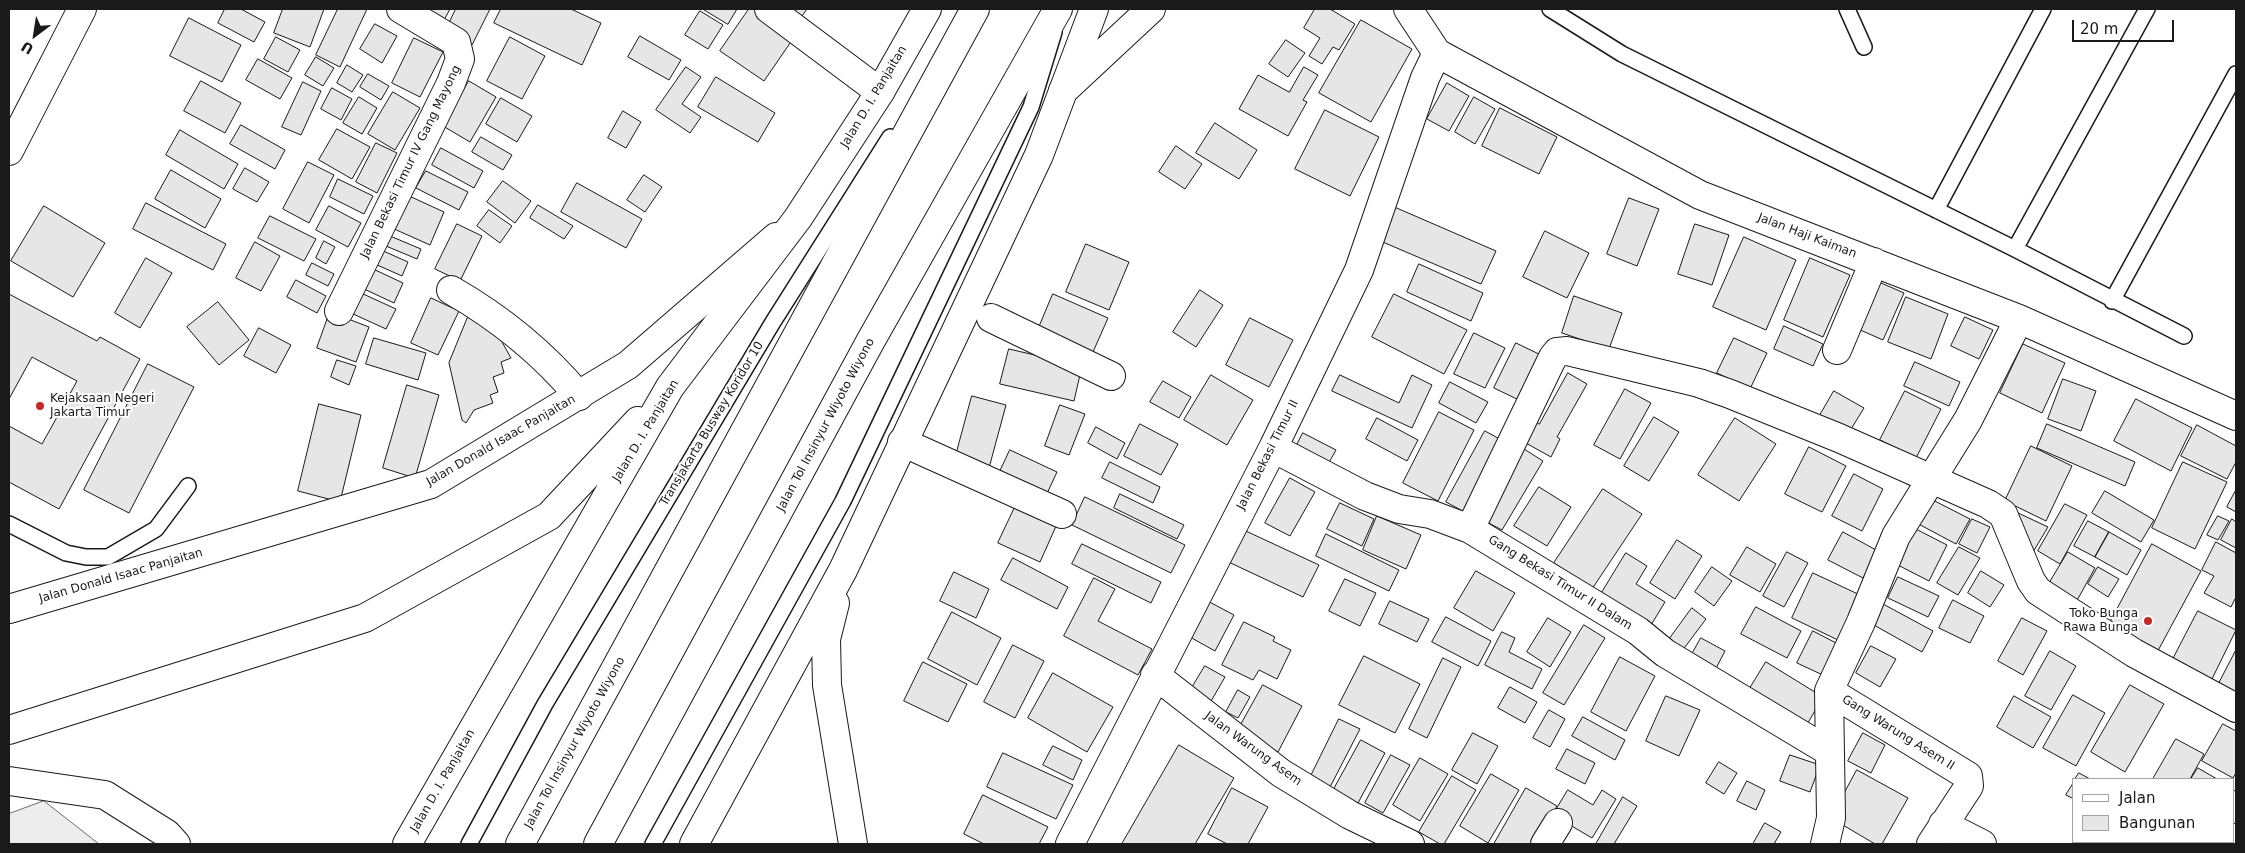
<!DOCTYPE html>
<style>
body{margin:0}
#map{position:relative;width:2245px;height:853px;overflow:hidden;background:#fff;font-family:"DejaVu Sans",sans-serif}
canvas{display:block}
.frame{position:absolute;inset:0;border:10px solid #1a1a1a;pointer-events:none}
.legend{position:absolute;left:2072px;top:778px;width:162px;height:65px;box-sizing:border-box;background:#fff;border:1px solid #a3a3a3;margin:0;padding:6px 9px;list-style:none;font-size:15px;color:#1a1a1a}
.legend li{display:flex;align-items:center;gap:10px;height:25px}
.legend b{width:25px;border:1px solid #a3a3a3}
.north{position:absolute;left:10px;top:10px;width:50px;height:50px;-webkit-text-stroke:4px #fff;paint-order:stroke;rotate:211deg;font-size:14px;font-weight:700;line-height:20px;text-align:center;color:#1a1a1a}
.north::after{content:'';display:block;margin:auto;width:18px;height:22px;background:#1a1a1a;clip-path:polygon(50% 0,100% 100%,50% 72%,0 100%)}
.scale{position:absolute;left:2072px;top:20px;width:102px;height:22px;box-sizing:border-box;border:2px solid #1a1a1a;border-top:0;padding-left:6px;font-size:15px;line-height:18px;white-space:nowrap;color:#1a1a1a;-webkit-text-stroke:4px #fff;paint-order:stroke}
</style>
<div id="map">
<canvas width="2245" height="853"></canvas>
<div class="frame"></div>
<ul class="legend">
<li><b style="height:6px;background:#fff"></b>Jalan</li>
<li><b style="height:14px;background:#e6e6e6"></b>Bangunan</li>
</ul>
<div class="north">U</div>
<div class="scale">20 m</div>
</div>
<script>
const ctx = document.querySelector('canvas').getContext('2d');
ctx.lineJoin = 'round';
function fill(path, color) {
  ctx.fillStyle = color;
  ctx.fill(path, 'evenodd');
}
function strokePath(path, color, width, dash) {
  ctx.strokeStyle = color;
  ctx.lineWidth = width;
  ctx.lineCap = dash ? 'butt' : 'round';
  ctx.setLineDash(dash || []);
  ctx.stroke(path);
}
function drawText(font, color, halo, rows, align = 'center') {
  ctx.font = font + ' "DejaVu Sans",sans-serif';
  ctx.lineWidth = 4;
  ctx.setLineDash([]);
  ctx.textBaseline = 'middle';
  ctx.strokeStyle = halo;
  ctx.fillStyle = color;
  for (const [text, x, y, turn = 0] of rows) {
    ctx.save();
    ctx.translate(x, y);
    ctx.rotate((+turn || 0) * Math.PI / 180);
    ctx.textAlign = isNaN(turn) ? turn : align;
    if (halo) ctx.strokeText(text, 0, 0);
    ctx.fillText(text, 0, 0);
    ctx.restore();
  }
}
const built = new Path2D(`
 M44,801L99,844H9V814Z`);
fill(built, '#ededed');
strokePath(built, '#6a6a6a', 1);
const building = new Path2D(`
 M225,9H241L265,22L254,42L218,23Z
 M283,9H324L310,47L274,33Z
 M338,9H367L340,67L316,55Z
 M419,9H450L442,24Z
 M456,9H490L472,45L445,32Z
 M501,9H571L601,23L582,65L494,23Z
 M703,9H737L728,24Z
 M749,9H761L797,33L764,81L720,51Z
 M781,9H807L799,20Z
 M1315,9H1330L1355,24L1339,50L1333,47L1322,64L1309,56L1320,38L1304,28Z
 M700,11L723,25L708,49L685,35Z
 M189,18L241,45L222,82L170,56Z
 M1361,20L1412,49L1371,122L1319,93Z
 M375,24L397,36L382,63L360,49Z
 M640,36L681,60L669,80L628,57Z
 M276,37L300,50L288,72L264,59Z
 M510,37L545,56L522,99L487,81Z
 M414,38L443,52L420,97L392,83Z
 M1286,40L1305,53L1288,77L1269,64Z
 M316,57L334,68L323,86L305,75Z
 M258,59L292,78L280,99L246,80Z
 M347,65L363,75L352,92L337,83Z
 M686,67L701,77L682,104L701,117L690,133L656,110Z
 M1304,67L1318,75L1303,100L1307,102L1288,136L1239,109L1258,75L1289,92Z
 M368,74L389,86L381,100L360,87Z
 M716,77L775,113L758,142L698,107Z
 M201,81L241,103L225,133L184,111Z
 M469,81L496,97L470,142L443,126Z
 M303,82L321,91L301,135L282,127Z
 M1447,83L1469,96L1449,131L1427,119Z
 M332,88L352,99L341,120L321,109Z
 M393,92L420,108L395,150L368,134Z
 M359,97L377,108L362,134L343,123Z
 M1474,97L1495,109L1475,144L1455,132Z
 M501,98L532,116L517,142L486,124Z
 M1500,108L1557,137L1539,174L1482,146Z
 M1325,110L1379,137L1350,196L1295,169Z
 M623,111L641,122L626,148L608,138Z
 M1215,123L1257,150L1239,179L1196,153Z
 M241,125L285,150L275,169L230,144Z
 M337,129L370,147L352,179L319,160Z
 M180,130L238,164L224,189L166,155Z
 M481,137L512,155L503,170L472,152Z
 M376,143L397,153L377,193L356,182Z
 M1176,146L1202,164L1185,189L1159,172Z
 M441,148L483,171L474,188L432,165Z
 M308,162L334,175L309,223L283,209Z
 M245,168L269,182L257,202L233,189Z
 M171,170L221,199L205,228L155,199Z
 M426,171L468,192L459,210L416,188Z
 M644,175L662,187L645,212L627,200Z
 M338,179L373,196L364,214L330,197Z
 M503,181L531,201L515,223L487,202Z
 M577,183L642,219L626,248L561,212Z
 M407,195L444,212L430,245L392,228Z
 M1629,198L1659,209L1637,266L1607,254Z
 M146,203L226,244L213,270L133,229Z
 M538,205L573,226L564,239L530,218Z
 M44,206L105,243L73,297L11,261Z
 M329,206L361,223L348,247L316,230Z
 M1392,206L1496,251L1481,284L1378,240Z
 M489,210L512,226L500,243L477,226Z
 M270,216L316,239L304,261L258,238Z
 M457,224L482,236L460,281L435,269Z
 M1695,224L1729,235L1712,285L1678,274Z
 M1545,231L1589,253L1567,298L1523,277Z
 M390,236L421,249L417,259L386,246Z
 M1744,237L1796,260L1766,330L1713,307Z
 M324,241L335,247L326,264L316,258Z
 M255,242L280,256L261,291L236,278Z
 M1086,244L1129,262L1109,310L1066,292Z
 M381,250L408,262L402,276L375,264Z
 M146,258L172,273L140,328L115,313Z
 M1810,258L1850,275L1823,337L1784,320Z
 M312,263L334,274L328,286L306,275Z
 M1419,264L1483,293L1471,321L1407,292Z
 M371,268L403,283L394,303L362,288Z
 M1872,279L1904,293L1883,340L1851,326Z
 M296,280L326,296L317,313L287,297Z
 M1200,290L1223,305L1196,347L1173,332Z
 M361,293L396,309L386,329L351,313Z
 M9,294L97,341L100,337L140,359L59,509L9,482V426L42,444L77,381L32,357L9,399Z
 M1053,294L1108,318L1089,361L1035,337Z
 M1394,294L1467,330L1444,374L1372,337Z
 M1574,296L1622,313L1609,349L1562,333Z
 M1906,297L1948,314L1931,359L1888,342Z
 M431,298L459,311L438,355L411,343Z
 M218,302L249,340L219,365L187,327Z
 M330,312L369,327L356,362L317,348Z
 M468,317L497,333L511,358L501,362L504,373L493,377L498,392L490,395L493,403L474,410L466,423L462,420L449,363Z
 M1965,317L1993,330L1979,359L1951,346Z
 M1250,318L1293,340L1269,387L1226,365Z
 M1784,326L1823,344L1813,366L1774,349Z
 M259,328L291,345L276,373L244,356Z
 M1474,333L1505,348L1485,388L1454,374Z
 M374,338L426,353L418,380L366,364Z
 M1734,338L1767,353L1750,389L1717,373Z
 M1516,343L1545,357L1523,402L1494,388Z
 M2023,344L2065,363L2042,413L2000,393Z
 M1009,349L1082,366L1074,401L1000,384Z
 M337,360L356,366L349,385L331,377Z
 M1915,362L1960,382L1949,406L1904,386Z
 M148,364L194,387L129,513L84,490Z
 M1568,373L1587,384L1557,437L1560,439L1551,457L1515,437L1527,416L1539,424Z
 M1211,375L1253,400L1227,445L1184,420Z
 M1340,375L1399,403L1412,375L1432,385L1412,428L1332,391Z
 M2063,379L2096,391L2081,431L2048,419Z
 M1163,381L1191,397L1179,418L1150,402Z
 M1450,382L1488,402L1476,423L1439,403Z
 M407,385L439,395L415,478L383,468Z
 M1625,389L1651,403L1620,459L1594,445Z
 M1834,391L1864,408L1848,434L1819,417Z
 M1905,391L1941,409L1916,458L1880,440Z
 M972,396L1006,405L989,468L955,459Z
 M2136,399L2192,428L2171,471L2114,441Z
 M319,404L361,415L340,502L298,491Z
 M1060,405L1085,414L1069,455L1045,446Z
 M1439,412L1474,430L1438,501L1403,483Z
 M1654,417L1679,432L1649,481L1624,466Z
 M1377,418L1418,440L1407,461L1366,439Z
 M1735,418L1776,444L1739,501L1698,475Z
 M1140,424L1178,444L1161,475L1124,456Z
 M2047,424L2135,462L2125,486L2037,448Z
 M2197,425L2236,446V462L2227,479L2181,456Z
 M1096,427L1125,443L1117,459L1088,443Z
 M1485,431L1509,444L1472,516L1446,502Z
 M1303,433L1336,450L1327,466L1295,449Z
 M2031,446L2072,466L2046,521L2005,501Z
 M1809,447L1846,466L1822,512L1785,494Z
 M1524,449L1543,461L1502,530L1483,520Z
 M1010,450L1057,472L1044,500L997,478Z
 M1110,462L1160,487L1153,503L1102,478Z
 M2183,462L2227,482L2195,549L2152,528Z
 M1854,474L1883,489L1862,531L1832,516Z
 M1290,478L1315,492L1290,536L1265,523Z
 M1539,487L1571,507L1547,546L1514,526Z
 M1603,489L1642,514L1592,589L1554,563Z
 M2236,490V512L2227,507Z
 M2105,491L2154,520L2141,542L2092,513Z
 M1120,494L1184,525L1177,539L1114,508Z
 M1923,495L1970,519L1956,544L1911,520Z
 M1085,497L1185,545L1171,573L1072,525Z
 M1340,503L1374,519L1362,546L1327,529Z
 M2065,504L2087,515L2060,564L2038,551Z
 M1016,505L1057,524L1040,562L998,543Z
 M2016,512L2048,527L2030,557Z
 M1377,516L1421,535L1406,569L1363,550Z
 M2218,516L2229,521L2218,540L2207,535Z
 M1972,519L1990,527L1977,553L1959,544Z
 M2232,519L2236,522V548L2221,540Z
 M2088,521L2109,532L2095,557L2074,546Z
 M1235,526L1319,565L1303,597L1220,558Z
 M1910,526L1947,545L1929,581L1892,562Z
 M1843,532L1878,551L1863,578L1828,560Z
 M2109,532L2141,550L2127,575L2095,557Z
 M1326,534L1399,570L1389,591L1316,556Z
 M1677,540L1702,556L1675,599L1650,583Z
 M2216,542L2236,553V597L2231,607L2204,593L2214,576L2202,570Z
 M1082,544L1161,582L1151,603L1072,564Z
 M2152,544L2201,571L2154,658L2105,632Z
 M1747,547L1776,564L1760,592L1730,575Z
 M1959,547L1980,558L1958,595L1937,583Z
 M1787,552L1808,563L1784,607L1763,596Z
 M2068,552L2095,568L2075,604L2047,587Z
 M1626,553L1647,566L1636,584L1665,602L1648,630L1598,599Z
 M1013,558L1068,587L1057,609L1001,580Z
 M1712,567L1732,581L1714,606L1695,592Z
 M2098,567L2119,579L2108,597L2088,584Z
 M1476,571L1515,593L1493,631L1454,608Z
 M1981,571L2004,585L1990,607L1968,593Z
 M954,572L989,589L976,618L940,601Z
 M1813,573L1860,595L1838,640L1792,618Z
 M1898,577L1939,596L1928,617L1888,598Z
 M1094,578L1115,589L1098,621L1152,649L1138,675L1064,636Z
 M1345,579L1376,593L1360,626L1329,611Z
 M1200,597L1234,615L1215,651L1181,632Z
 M1953,600L1984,616L1970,643L1939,628Z
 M1390,601L1429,619L1417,642L1379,624Z
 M1883,604L1933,631L1922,652L1872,624Z
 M1756,607L1801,631L1787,658L1741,634Z
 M1692,608L1706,619L1682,651L1668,641Z
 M2198,611L2236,630L2210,683L2171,663Z
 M952,612L1001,638L977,685L928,659Z
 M1446,617L1491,641L1478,666L1432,642Z
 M1548,618L1571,632L1550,667L1527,652Z
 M2022,618L2047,631L2023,675L1998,661Z
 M1244,622L1275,637L1273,641L1291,650L1277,679L1259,670L1253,680L1222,665Z
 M1584,625L1605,638L1564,705L1543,693Z
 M1813,631L1840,645L1825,676L1797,663Z
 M1502,632L1515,638L1509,652L1542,669L1532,689L1485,665Z
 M1701,638L1725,651L1711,678L1686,665Z
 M1013,645L1044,661L1015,718L984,702Z
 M1871,646L1896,659L1880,687L1856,673Z
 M2236,650V702L2215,691Z
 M2050,651L2076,666L2051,710L2025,696Z
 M1364,656L1420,684L1395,733L1339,705Z
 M1620,657L1655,676L1626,731L1591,712Z
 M1443,658L1461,667L1427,738L1409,729Z
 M923,662L967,684L948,722L904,701Z
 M1766,662L1823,697L1802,733L1744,698Z
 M1205,666L1225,677L1210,703L1190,691Z
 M1053,673L1113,707L1087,752L1028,718Z
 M1263,685L1302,706L1278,752L1238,730Z
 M2130,685L2164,704L2125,772L2091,752Z
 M1510,687L1537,702L1525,723L1498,708Z
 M1238,690L1250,697L1238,718L1226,712Z
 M2073,695L2105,713L2076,766L2043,748Z
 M1666,696L1700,710L1679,756L1646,741Z
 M2014,696L2051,717L2033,748L1997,727Z
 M1549,710L1565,719L1550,747L1533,738Z
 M1583,717L1625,740L1615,760L1572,736Z
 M1339,719L1360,729L1328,791L1309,780Z
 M2223,724L2236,731V773L2233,778L2202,761Z
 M1473,733L1498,746L1477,784L1452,770Z
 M1863,733L1885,745L1871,773L1848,761Z
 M2176,739L2204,754L2190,779H2153Z
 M1361,740L1385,753L1358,803L1334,789Z
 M1179,745L1234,778L1195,844H1122Z
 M1053,746L1082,760L1073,780L1043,765Z
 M1567,749L1595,763L1585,784L1556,769Z
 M1003,753L1073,785L1056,819L987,787Z
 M1391,755L1410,765L1383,813L1365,803Z
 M1790,755L1820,765L1810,792L1780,781Z
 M1420,758L1448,774L1420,821L1393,805Z
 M1719,762L1737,773L1724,794L1706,783Z
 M2198,768L2217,779H2191Z
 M1857,770L1908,798L1882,844H1875L1831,818Z
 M2079,773L2090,779H2075Z
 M1491,774L1519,790L1488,843L1460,826Z
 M1452,776L1476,790L1444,844H1440L1419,832Z
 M1747,781L1765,790L1756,810L1737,801Z
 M2074,782V799L2066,795Z
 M1232,788L1268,807L1248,844H1227L1208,834Z
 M1526,788L1557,806L1535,844H1494Z
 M1568,790L1593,805L1602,790L1616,799L1592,838L1553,815Z
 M983,795L1048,827L1039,844H984L964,834Z
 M1623,797L1637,806L1614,844H1596Z
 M1765,823L1781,832L1774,844H1753Z
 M2144,842H2185L2183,844H2148Z`);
fill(building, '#e6e6e6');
strokePath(building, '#1a1a1a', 1);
const service = new Path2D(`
 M1550,9L1622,54L2015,249L2184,336
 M1847,9L1864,47
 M1936,210L2043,9
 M2015,249L2147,9
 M2112,301L2236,74
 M9,524L66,553L86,557H108L156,529L188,486
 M469,844L545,704L773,322L890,137
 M653,844L843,501L1031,107L1054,32`);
const minor = new Path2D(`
 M769,9L880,92
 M1408,9L1437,53L1700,195L2019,319L2236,416
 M451,290C500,318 543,353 579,396
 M339,311L451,83L460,59L456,42L401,9
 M991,318L1111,376
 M1837,350L1874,262
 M902,442L1062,514
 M1273,448L1365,496L1399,509L1430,514L1470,529L1638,631L1665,653L1830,752
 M1470,529L1553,357L1557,352L1567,351L1699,383L1730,394L1839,438L1988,504L2003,514L2031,581L2038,591L2134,653L2236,708
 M1155,675L1281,773L1350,815L1410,844
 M1829,691L1968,776L1969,786L1931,844
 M2234,809L2236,805
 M1943,824L1982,844
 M1070,844L1273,448L1359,270L1425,78L1437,53
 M1545,844L1558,823
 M1825,844L1831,818L1829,691L1861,622L1896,536L1968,420L2019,319
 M2213,844L2215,842`);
const tertiary = new Path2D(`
 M1063,91L1151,9
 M9,151L82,9
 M9,609L431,484L628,365L776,237`);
const trunk = new Path2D(`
 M835,603L826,639L827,685L853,844
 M9,730L365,618L549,516L638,421
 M9,781L105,795L167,834L176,844
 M407,844L670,387L798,218L880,92L927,9
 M694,844L843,570L1039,155L1094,9`);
const motorway = new Path2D(`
 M520,844L975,9
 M598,844L870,342L1058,9`);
strokePath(service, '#1a1a1a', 18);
strokePath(minor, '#1a1a1a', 30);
strokePath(tertiary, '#1a1a1a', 30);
strokePath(trunk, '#1a1a1a', 30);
strokePath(motorway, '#1a1a1a', 30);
strokePath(service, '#fff', 15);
strokePath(minor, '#fff', 28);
strokePath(tertiary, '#fff', 28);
strokePath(trunk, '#fff', 28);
strokePath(motorway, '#fff', 28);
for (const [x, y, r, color] of [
 [40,406,5,"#c62828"],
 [2148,621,5,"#c62828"]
]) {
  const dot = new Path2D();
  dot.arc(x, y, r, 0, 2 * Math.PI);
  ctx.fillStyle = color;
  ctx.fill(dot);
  strokePath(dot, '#fff', 2);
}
drawText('12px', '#1a1a1a', '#fff', [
 ["Jalan D. I. Panjaitan",874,97,-59],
 ["Jalan Bekasi Timur IV Gang Mayong",411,162,-64],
 ["Jalan Haji Kaiman",1807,236,21],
 ["Transjakarta Busway Koridor 10",712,424,-59],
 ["Jalan Tol Insinyur Wiyoto Wiyono",826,425,-62],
 ["Jalan D. I. Panjaitan",646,431,-59],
 ["Jalan Donald Isaac Panjaitan",501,441,-30],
 ["Jalan Bekasi Timur II",1268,455,-63],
 ["Jalan Donald Isaac Panjaitan",121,576,-16],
 ["Gang Bekasi Timur II Dalam",1560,583,32],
 ["Gang Warung Asem II",1898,733,32],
 ["Jalan Tol Insinyur Wiyoto Wiyono",575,743,-61],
 ["Jalan Warung Asem",1253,749,36],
 ["Jalan D. I. Panjaitan",443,781,-60]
]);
drawText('12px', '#1a1a1a', '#fff', [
 ["Kejaksaan Negeri",50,399],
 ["Jakarta Timur",50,413],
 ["Toko Bunga",2138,614,"right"],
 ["Rawa Bunga",2138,628,"right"]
], 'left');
</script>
